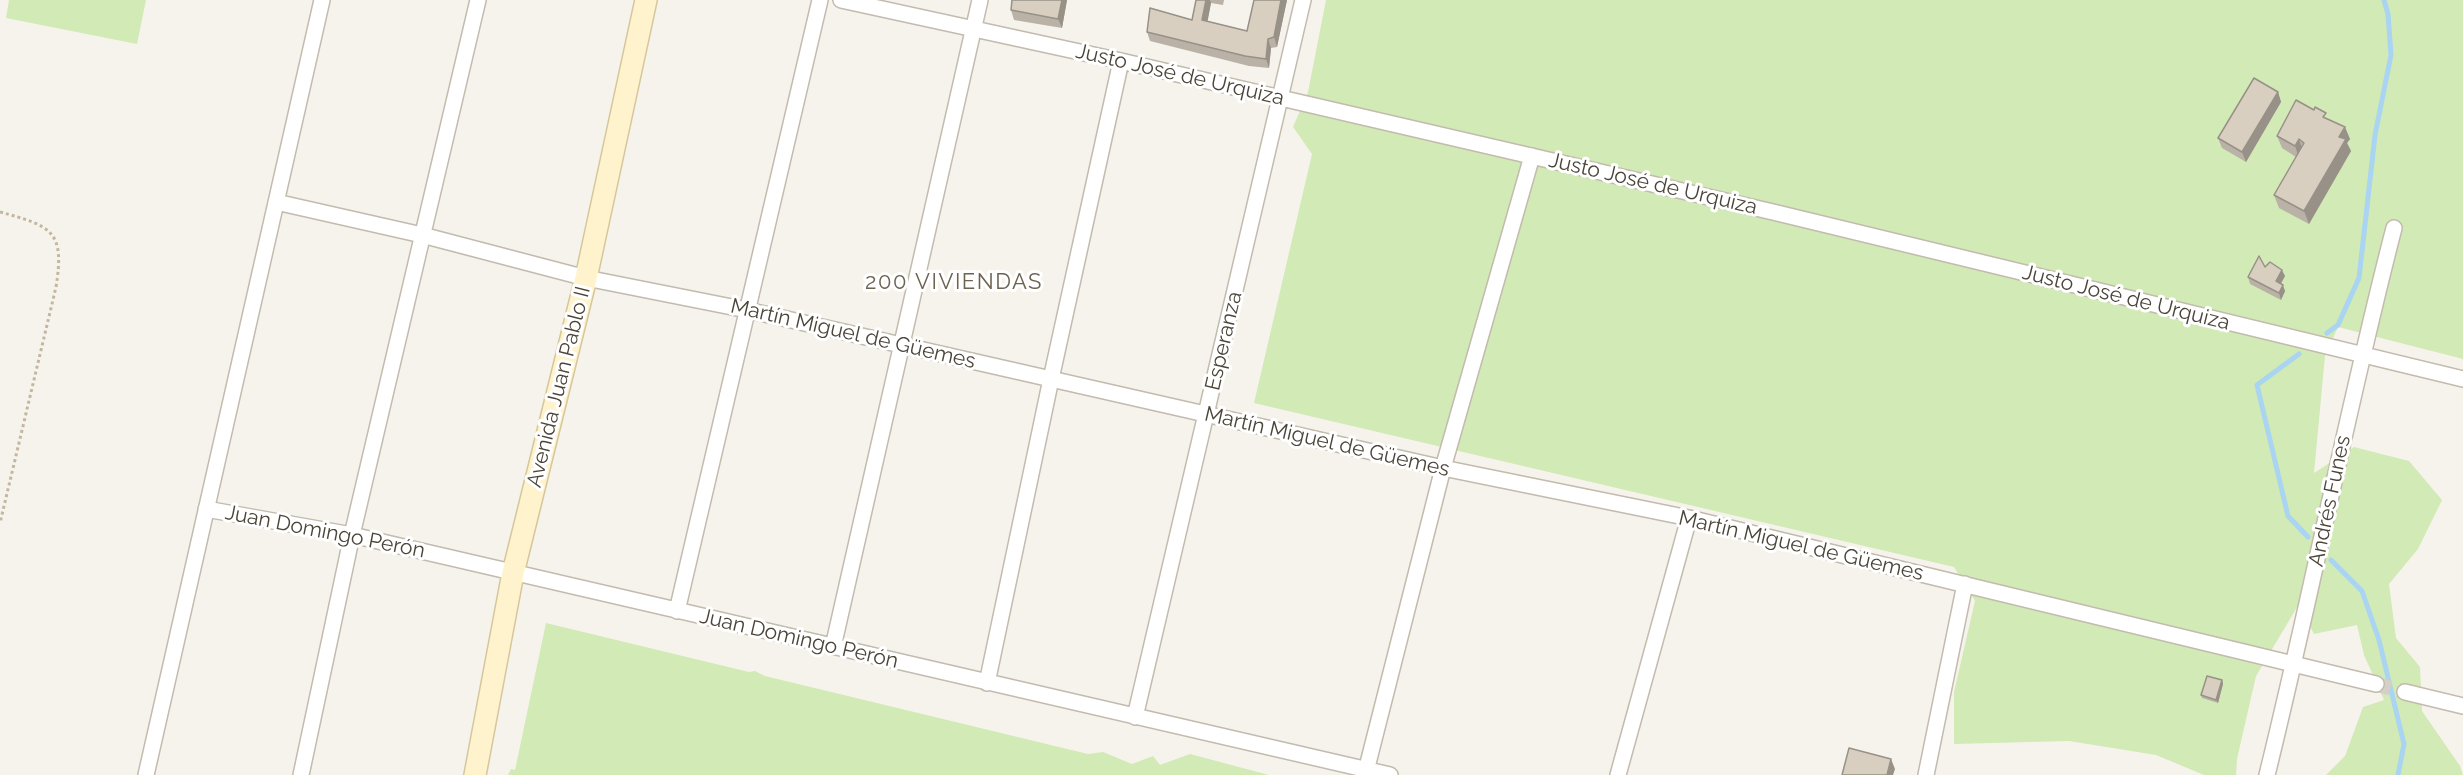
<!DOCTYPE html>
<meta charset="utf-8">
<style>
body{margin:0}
canvas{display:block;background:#f6f3ec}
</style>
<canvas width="2463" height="775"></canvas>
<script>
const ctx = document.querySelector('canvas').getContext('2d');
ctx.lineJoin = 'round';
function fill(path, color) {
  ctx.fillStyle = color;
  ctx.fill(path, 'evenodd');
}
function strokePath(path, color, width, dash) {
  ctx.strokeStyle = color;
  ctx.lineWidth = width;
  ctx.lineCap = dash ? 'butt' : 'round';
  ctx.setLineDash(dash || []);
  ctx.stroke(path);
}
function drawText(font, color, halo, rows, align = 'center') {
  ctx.font = font + ' Raleway,sans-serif';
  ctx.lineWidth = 6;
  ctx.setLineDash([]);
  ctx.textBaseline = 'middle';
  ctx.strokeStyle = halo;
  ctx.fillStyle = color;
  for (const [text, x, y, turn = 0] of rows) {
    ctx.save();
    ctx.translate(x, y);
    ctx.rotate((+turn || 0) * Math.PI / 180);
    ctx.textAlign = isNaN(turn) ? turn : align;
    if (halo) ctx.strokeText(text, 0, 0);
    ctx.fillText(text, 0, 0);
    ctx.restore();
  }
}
fill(new Path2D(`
 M9,0H146L137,44L6,18Z
 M1326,0H2463V359L2338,327L2325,356L2314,473L2354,447L2409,461L2442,500L2418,549L2389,584L2396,638L2420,667L2422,711L2460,766L2463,775H2326L2345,756L2363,707L2384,700L2364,655L2357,625L2314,634L2299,604L2256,676L2237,759L2236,775H2204L2156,755L2069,741L1954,744V692L1975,601L1954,567L1254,403L1312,154L1293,127L1308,92Z
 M546,623L749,672L755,671L765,676L1088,754L1103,752L1132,764L1153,756L1160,765L1190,754L1269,775H508L511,769L515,770Z`), '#d2eab5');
strokePath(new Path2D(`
 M2327,333L2338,325L2359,278L2375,135L2391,55L2388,14L2384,0
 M2299,354L2257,385L2288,516L2308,537
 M2331,560L2362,591L2379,640L2404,744L2398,775`), '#a9d4f2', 5);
strokePath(new Path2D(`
 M2376,684L2405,692`), '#d4d0c8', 15, [15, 8]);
const street = new Path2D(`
 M841,0L1121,61L1773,212L2463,379
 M276,202L422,235L586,278L747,310L1443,468L1689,518L2376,684
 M206,509L352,535L1390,775
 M677,611L820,0
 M833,647L980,0
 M987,683L1051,379L1121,61
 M2405,692L2463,706
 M1135,717L1303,0
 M146,775L322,0
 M301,775L352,535L478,0
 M1365,775L1443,468L1532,156
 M1618,775L1689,518
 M1926,775L1965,584
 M2267,775C2312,593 2347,409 2394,228`);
const secondary = new Path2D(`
 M475,775L513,573L586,278L646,0`);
strokePath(street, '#c2bbae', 18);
strokePath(secondary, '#d6c79b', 24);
strokePath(new Path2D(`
 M0,212C52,226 65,231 56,287L0,523`), '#c4b79f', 3, [3, 3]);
strokePath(street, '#fff', 15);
strokePath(secondary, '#fff3cd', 21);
fill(new Path2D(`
 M1067,0L1062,28L1014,20L1011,10Z
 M1196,0H1224L1223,5L1211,3L1207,21L1247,31L1254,0H1287L1277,47L1271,48L1269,68L1249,66L1150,41L1147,32L1192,20Z
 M2278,92L2281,102L2246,162L2222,148L2218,138Z
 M2328,119L2350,139L2347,143L2351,151L2309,224L2279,208L2274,195L2296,157L2282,148L2277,136Z
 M2265,267L2285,276L2281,284L2285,291L2281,300L2250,284L2248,277Z
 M2222,680L2223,684L2218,703L2202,698L2201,695Z`), '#bab2a6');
fill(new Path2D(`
 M1062,0H1067L1062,28L1058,19Z
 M1206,0H1210L1211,3L1206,30L1202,20Z
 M1281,0H1287L1277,47L1274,37Z
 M1268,39L1271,48L1269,68L1266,59Z
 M2278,92L2281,102L2246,162L2242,152Z
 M2345,127L2350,139L2347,143L2351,151L2309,224L2304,211L2339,137Z
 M2299,139L2303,152L2299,158L2295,146Z
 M2282,270L2285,276L2278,288L2276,281Z
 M2283,285L2285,291L2281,300L2279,293Z
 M2222,680L2223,684L2218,703L2216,700Z
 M1891,759L1895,769L1893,775H1887Z`), '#979187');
const building = new Path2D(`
 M1012,0H1062L1058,19L1011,10Z
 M1196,0H1206L1202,20L1247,31L1254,0H1281L1274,37L1268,39L1266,59L1245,56L1147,32L1150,8L1192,20Z
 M2254,78L2278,92L2242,152L2218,138Z
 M2296,100L2314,110L2315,107L2326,113L2323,117L2345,127L2339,137L2346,139L2304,211L2274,195L2304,143L2299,139L2295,146L2277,136Z
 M2259,256L2265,267L2270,262L2282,270L2276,281L2283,285L2279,293L2248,277Z
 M2207,676L2222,680L2216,700L2201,695Z
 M1849,748L1891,759L1887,775H1842Z`);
fill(building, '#d8cfc1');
strokePath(building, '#979187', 1.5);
drawText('21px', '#4b4439', '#fff', [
 ["Justo José de Urquiza",1180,75,13],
 ["Justo José de Urquiza",1653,184,13],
 ["Justo José de Urquiza",2126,298,14],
 ["Martín Miguel de Güemes",853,334,13],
 ["Esperanza",1224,341,-77],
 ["Avenida Juan Pablo II",559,387,-76],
 ["Martín Miguel de Güemes",1327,442,13],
 ["Andrés Funes",2330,501,-78],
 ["Juan Domingo Perón",325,532,11],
 ["Martín Miguel de Güemes",1801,546,13],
 ["Juan Domingo Perón",799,639,13]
]);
ctx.letterSpacing = '1.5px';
drawText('22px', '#6e6250', '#fff', [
 ["200 VIVIENDAS",954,282]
]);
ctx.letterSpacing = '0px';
</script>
